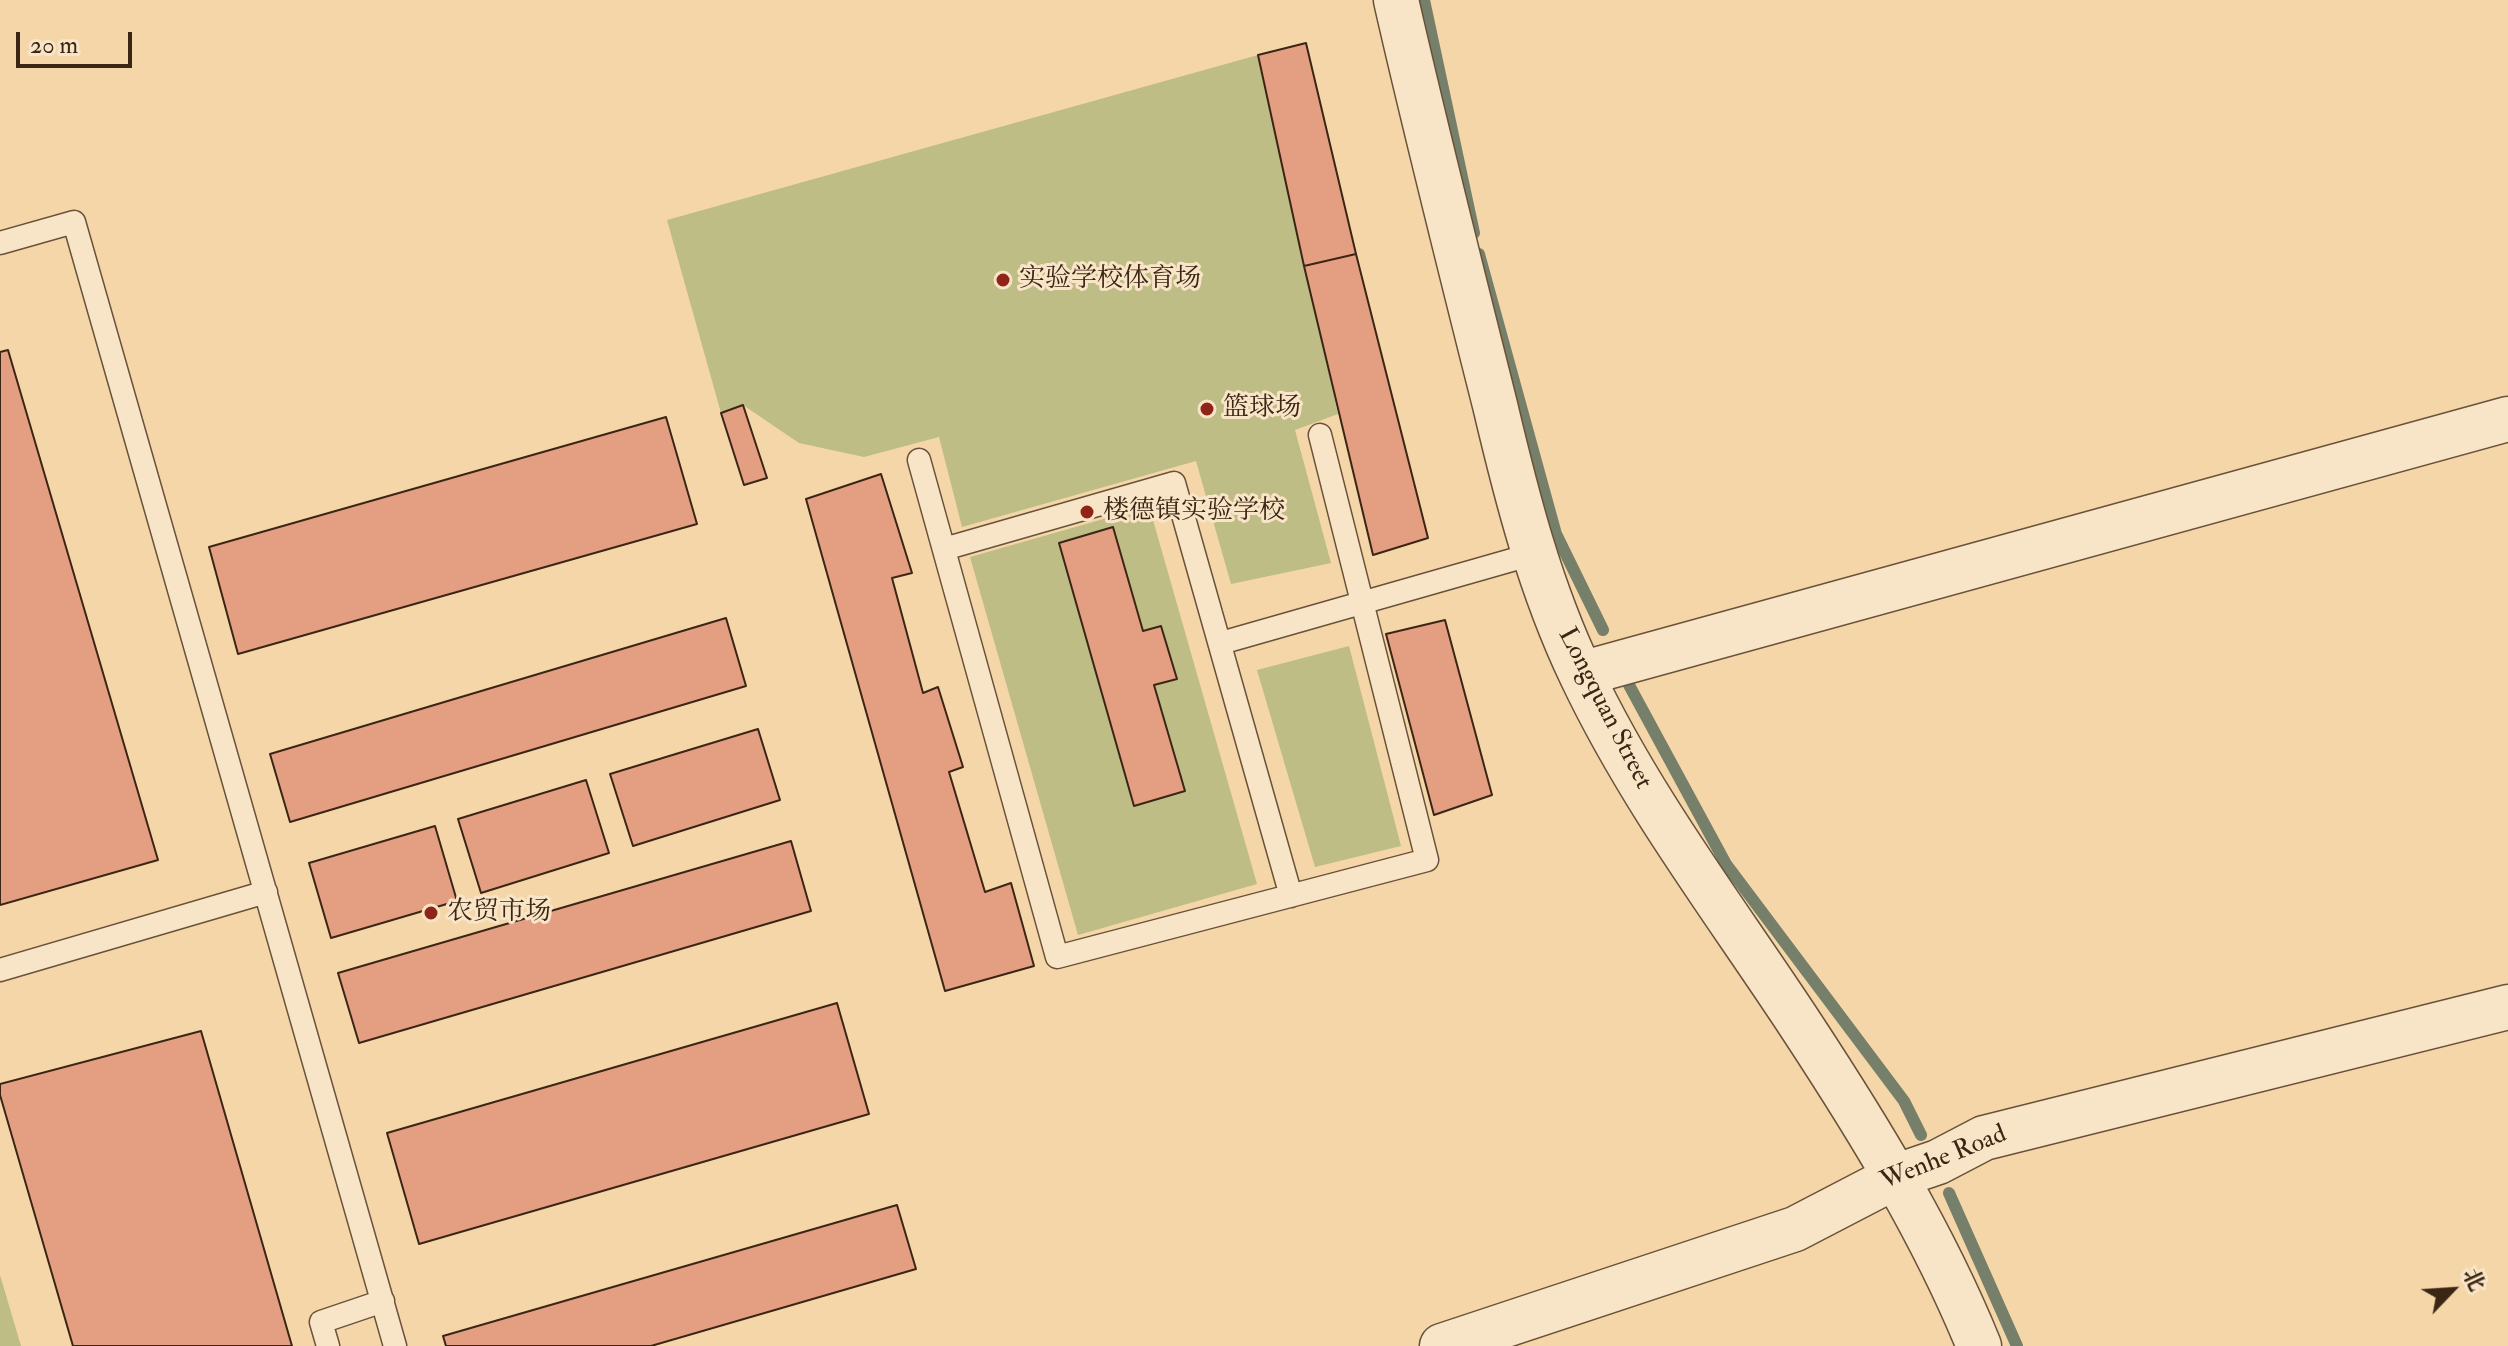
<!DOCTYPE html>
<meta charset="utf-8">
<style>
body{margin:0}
#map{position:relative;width:2508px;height:1346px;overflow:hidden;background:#f4d6a8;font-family:"IM FELL Double Pica","Noto Serif SC",serif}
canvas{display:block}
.north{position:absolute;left:2412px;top:1250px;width:80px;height:80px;-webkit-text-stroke:6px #f8e4c6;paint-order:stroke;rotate:65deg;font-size:22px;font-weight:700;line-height:32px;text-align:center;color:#3b2615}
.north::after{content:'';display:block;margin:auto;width:28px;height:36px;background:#3b2615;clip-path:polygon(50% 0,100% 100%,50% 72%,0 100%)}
.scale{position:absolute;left:16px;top:32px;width:116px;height:36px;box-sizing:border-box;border:4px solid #3b2615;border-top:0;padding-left:10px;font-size:24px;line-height:28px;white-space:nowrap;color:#3b2615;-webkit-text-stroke:6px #f8e4c6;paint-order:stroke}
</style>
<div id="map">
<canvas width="2508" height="1346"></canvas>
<div class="north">北</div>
<div class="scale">20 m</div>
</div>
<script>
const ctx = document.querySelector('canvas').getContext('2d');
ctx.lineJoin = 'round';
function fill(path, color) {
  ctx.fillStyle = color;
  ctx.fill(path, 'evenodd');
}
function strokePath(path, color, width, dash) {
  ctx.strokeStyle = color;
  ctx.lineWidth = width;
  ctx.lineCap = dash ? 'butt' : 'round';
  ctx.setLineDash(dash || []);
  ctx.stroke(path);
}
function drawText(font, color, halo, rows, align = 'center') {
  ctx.font = font + ' "IM FELL Double Pica","Noto Serif SC",serif';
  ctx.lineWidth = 6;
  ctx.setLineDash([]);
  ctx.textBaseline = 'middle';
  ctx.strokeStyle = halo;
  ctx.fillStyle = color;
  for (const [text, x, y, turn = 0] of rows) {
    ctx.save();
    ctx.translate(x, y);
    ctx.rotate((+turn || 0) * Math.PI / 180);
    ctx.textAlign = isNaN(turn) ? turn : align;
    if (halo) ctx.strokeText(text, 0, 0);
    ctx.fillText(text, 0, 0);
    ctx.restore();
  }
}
fill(new Path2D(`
 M1258,55L1338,414L1295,430L1331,563L1231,584L1196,461L962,527L939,437L864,457L799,443L743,405L721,413L667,220Z
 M1149,506L1257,884L1078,935L970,557Z
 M1349,646L1401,846L1315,867L1257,670Z
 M0,1275L21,1346H0Z`), '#bebd86');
strokePath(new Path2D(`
 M1424,0L1474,233
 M1479,254L1556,534L1603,630
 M1629,685L1726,864L1904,1101L1921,1135
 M1949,1193L2017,1346`), '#767f6a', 12);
const building = new Path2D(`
 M1306,43L1356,254L1304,266L1258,55Z
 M1356,254L1428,538L1373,555L1304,266Z
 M8,350L158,860L0,905V352Z
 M743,405L767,478L744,485L721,413Z
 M666,417L697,524L238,654L209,547Z
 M881,474L912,573L892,578L923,693L938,687L963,767L949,772L985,892L1011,883L1034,966L945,991L806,499Z
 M1113,527L1143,631L1161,626L1177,679L1154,685L1185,791L1134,806L1059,543Z
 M726,618L746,686L290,822L270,754Z
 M1445,620L1492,795L1434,815L1386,634Z
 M758,729L780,800L633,846L610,774Z
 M586,780L609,853L481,893L458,819Z
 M435,826L457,901L331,938L309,863Z
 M791,841L811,911L359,1043L338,973Z
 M837,1003L869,1114L419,1244L387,1133Z
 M201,1031L292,1346H73L0,1095V1084Z
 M897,1205L916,1269L651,1346H446L443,1336Z`);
fill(building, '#e49f82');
strokePath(building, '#3b2615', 2);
const lane = new Path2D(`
 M0,243L74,222L395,1346
 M919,460L1057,957L1427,860L1320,435
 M944,549L1174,483L1291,896
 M1221,643L1533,554
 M0,970L266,892
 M328,1346L321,1322L383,1301`);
const street = new Path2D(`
 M1396,0C1427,136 1461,270 1495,405C1517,498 1540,588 1581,674C1641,801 1726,911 1802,1027C1869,1129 1933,1233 1979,1346
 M1581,674L2508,419
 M1442,1346L1795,1229L1897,1176L1938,1162L1984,1138L2508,1007`);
strokePath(lane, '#69523a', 25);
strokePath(street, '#69523a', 47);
strokePath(lane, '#f8e4c6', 22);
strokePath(street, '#f8e4c6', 44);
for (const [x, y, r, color] of [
 [1003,280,8,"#8f2418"],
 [1207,409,8,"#8f2418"],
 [1087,512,8,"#8f2418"],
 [431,913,8,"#8f2418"]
]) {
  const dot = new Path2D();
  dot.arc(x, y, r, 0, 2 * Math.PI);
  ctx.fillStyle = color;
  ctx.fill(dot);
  strokePath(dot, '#f8e4c6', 3);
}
drawText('26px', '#3b2615', '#f8e4c6', [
 ["实验学校体育场",1019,280],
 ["篮球场",1223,409],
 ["楼德镇实验学校",1103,512],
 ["农贸市场",447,913]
], 'left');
drawText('26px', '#3b2615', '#f8e4c6', [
 ["Longquan Street",1604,709,63],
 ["Wenhe Road",1944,1159,-22]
]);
</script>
